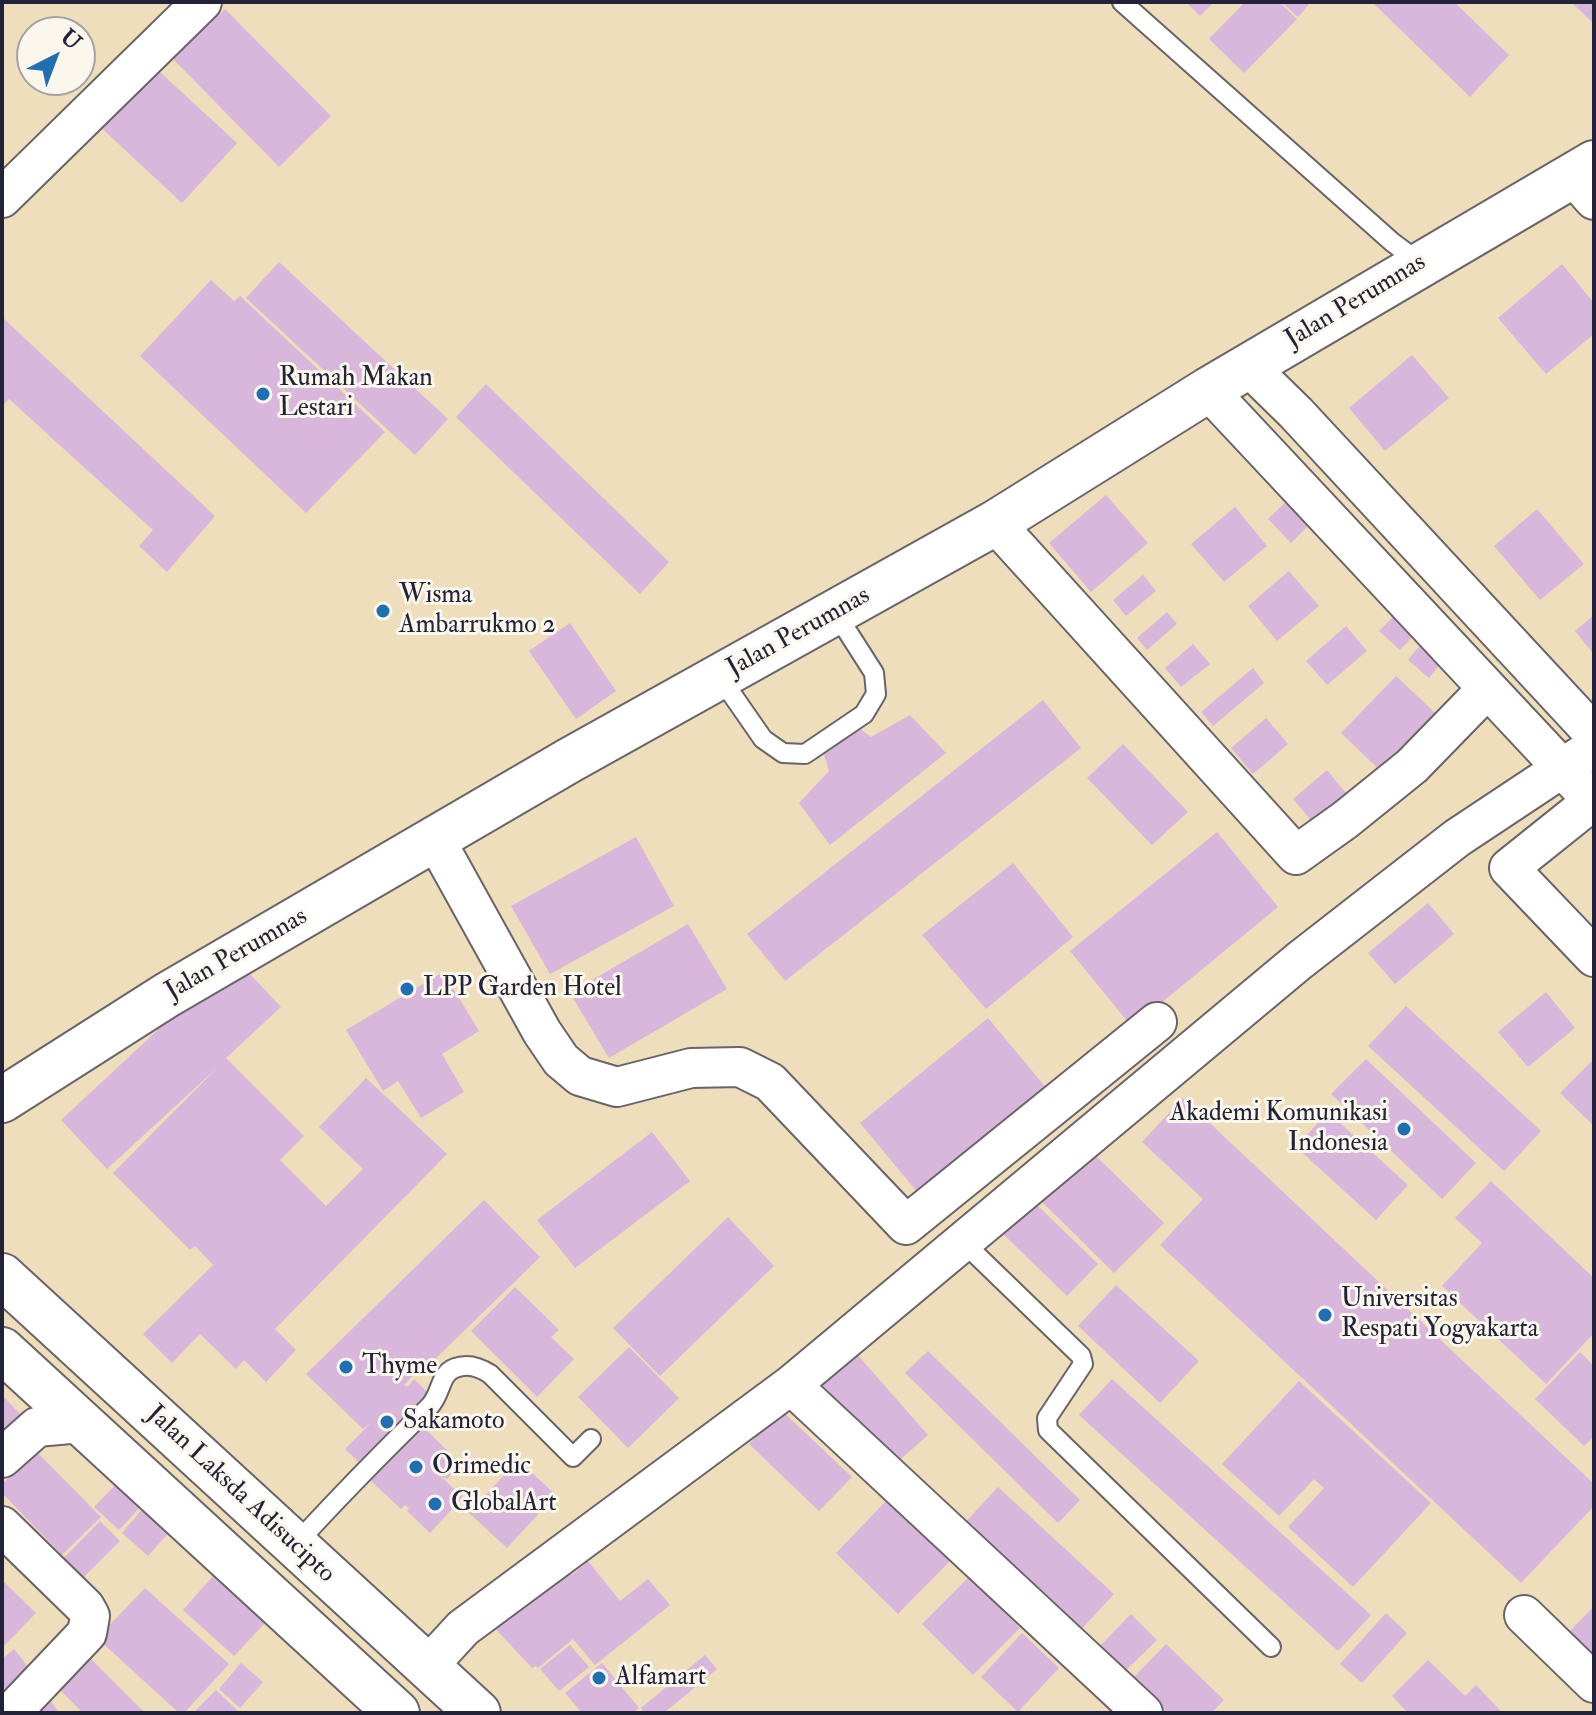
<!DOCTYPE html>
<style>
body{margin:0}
#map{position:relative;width:1596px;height:1715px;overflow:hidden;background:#eedebc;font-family:"IM FELL Double Pica",serif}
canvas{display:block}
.frame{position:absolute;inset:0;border:4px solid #22223b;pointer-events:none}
.north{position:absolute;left:16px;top:16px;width:80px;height:80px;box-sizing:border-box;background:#fbf7ec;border:2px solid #a4a2a5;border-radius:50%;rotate:42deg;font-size:22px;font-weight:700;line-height:32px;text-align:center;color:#22223b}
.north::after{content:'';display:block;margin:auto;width:28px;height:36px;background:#1f6fb2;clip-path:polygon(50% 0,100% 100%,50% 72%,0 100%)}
</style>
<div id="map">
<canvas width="1596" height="1715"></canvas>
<div class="frame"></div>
<div class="north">U</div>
</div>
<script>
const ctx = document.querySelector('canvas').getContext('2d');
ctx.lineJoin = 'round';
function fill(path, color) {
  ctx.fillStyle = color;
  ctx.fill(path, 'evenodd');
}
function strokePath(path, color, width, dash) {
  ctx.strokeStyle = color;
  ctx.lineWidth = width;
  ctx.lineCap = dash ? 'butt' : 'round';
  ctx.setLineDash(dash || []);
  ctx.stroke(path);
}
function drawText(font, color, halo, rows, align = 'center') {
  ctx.font = font + ' "IM FELL Double Pica",serif';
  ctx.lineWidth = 6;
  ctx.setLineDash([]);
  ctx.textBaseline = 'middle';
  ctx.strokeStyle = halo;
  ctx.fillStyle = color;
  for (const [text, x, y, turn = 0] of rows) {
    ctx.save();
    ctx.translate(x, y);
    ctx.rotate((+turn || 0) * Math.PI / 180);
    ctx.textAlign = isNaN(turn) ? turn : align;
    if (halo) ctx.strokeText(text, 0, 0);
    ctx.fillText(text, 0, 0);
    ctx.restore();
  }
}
fill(new Path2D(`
 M1186,2H1214L1200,16Z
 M1245,2H1279L1297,19L1244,73L1209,39Z
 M1282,2H1311L1298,17Z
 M1372,2H1454L1509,55L1470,97Z
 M1571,2H1594V24Z
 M225,9L331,116L279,167L173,59Z
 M149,62L237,143L182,203L95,122Z
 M279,262L448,419L415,455L246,298Z
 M1562,264L1594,303V334L1546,374L1498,318Z
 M211,280L234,301L240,296L385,432L306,513L140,356Z
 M2,317L215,516L167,572L139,546L153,530L9,399L2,406Z
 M1412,355L1449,398L1385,451L1349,408Z
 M486,384L669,562L640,594L456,417Z
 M1106,495L1148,543L1091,592L1049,543Z
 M1289,499L1312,522L1291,543L1268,519Z
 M1235,507L1267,546L1224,582L1191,544Z
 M1537,509L1584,564L1540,600L1494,546Z
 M1289,571L1319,606L1277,641L1248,606Z
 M1143,575L1156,591L1126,616L1113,600Z
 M1399,611L1419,630L1400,650L1379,631Z
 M1167,612L1177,624L1147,650L1137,638Z
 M1594,615V650L1592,652L1575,631Z
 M570,623L616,691L576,719L529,651Z
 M1346,626L1367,651L1327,685L1306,661Z
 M1428,635L1449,653L1429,678L1408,660Z
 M1193,644L1210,664L1181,687L1165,668Z
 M1253,668L1264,683L1213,726L1201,712Z
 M1396,676L1444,721L1389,779L1341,733Z
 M1043,700L1081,748L785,981L747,934Z
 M910,715L946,753L830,845L799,803L829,771L823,751L857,727L871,737Z
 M1266,718L1288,744L1253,774L1231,748Z
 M1123,744L1188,812L1152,845L1087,778Z
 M1327,770L1350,798L1316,826L1293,799Z
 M1217,832L1278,907L1132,1027L1070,951Z
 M636,837L674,906L550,974L511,906Z
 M1013,863L1073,937L986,1009L922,935Z
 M1428,903L1454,934L1395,984L1368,953Z
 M688,924L727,989L609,1058L570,993Z
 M235,958L281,1007L226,1058L304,1136L280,1160L326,1206L363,1169L319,1127L366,1078L447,1154L275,1329L296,1350L266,1382L244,1360L236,1369L200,1334L172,1363L143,1334L213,1265L195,1246L190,1250L113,1173L219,1066L107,1169L61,1120Z
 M443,972L479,1031L442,1054L464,1092L421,1118L398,1081L383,1091L346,1030Z
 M1546,992L1575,1028L1528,1067L1498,1032Z
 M1406,1006L1541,1131L1504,1171L1368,1046Z
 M988,1018L1052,1095L924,1200L860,1123Z
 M1366,1059L1476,1163L1442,1199L1331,1094Z
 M1594,1059V1122L1592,1124L1560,1093Z
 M1183,1098L1594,1484V1506L1521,1583L1160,1245L1203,1199L1142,1142Z
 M1328,1112L1408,1185L1376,1220L1296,1147Z
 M652,1132L690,1181L575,1268L537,1220Z
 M1091,1151L1164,1223L1114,1273L1041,1201Z
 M1491,1181L1594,1278V1333L1546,1384L1442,1286L1482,1243L1455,1218Z
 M484,1200L540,1257L429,1365L426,1362L404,1385L407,1387L414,1379L430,1395L361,1464L345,1449L372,1422L363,1429L306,1374Z
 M1033,1201L1098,1264L1067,1296L1002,1233Z
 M728,1217L774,1266L660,1376L613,1328Z
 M1116,1285L1199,1361L1160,1403L1078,1326Z
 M515,1287L559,1330L551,1337L574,1359L537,1397L471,1331Z
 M629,1347L679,1398L628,1448L578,1397Z
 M928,1351L1080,1500L1058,1523L905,1373Z
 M1580,1352L1594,1366V1436L1584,1446L1535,1399Z
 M856,1353L928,1435L886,1472L814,1390Z
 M1112,1379L1371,1615L1338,1651L1079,1415Z
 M1299,1381L1431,1503L1353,1587L1288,1527L1324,1488L1314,1479L1279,1516L1222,1464Z
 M2,1395L24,1418L2,1440Z
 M781,1410L852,1477L819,1511L749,1444Z
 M419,1423L461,1464L447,1479L439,1475L463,1497L430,1533L407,1511L416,1500L409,1508L405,1505L401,1509L370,1480L375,1474L370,1470Z
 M36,1451L101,1517L62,1555L2,1493V1484Z
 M518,1460L556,1495L507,1548L469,1513Z
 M118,1482L143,1504L119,1530L94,1507Z
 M998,1487L1114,1594L1076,1635L960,1528Z
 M890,1497L953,1558L898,1614L836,1553Z
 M146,1505L172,1529L148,1556L122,1533Z
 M100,1521L120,1541L78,1583L58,1564Z
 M588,1561L620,1601L648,1579L670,1605L595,1665L573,1639L538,1668L535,1666L532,1668L490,1623L513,1603L520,1612L570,1572L572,1575Z
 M213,1576L265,1623L234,1656L183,1610Z
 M969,1577L1020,1628L973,1675L922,1624Z
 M4,1582L36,1613L2,1648V1584Z
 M145,1588L229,1664L184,1713H179L97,1638Z
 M1594,1606V1661L1566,1635Z
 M1386,1613L1407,1633L1362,1683L1340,1664Z
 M1131,1614L1157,1640L1121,1675L1096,1650Z
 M1022,1633L1059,1668L1018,1712L981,1677Z
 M1166,1644L1224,1700L1211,1713H1165L1131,1680Z
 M570,1645L589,1667L559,1691L540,1669Z
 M14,1649L38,1680L14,1700L2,1684V1659Z
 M84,1652L145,1713H83L53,1683Z
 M705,1655L717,1669L664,1713H644L641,1708Z
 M1428,1660L1465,1696L1476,1685L1500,1710L1497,1713H1408L1392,1696Z
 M241,1663L263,1682L240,1708L219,1689Z
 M602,1663L639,1708L633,1713H582L565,1693Z
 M216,1690L240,1713H193Z
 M51,1701L59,1713H35Z`), '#d9b6db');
const service = new Path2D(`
 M1122,2L1392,242L1420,263
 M720,677L763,739L783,753L805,754L864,714L876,694L874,673L835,612
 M963,1242L1081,1356L1083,1364L1047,1418L1048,1430L1271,1647
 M295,1545C338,1498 383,1452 429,1407C442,1394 439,1374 455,1368C468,1363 479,1367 490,1374L573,1457L591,1439`);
const minor = new Path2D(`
 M1572,175L1594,200
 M2,198L202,2
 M1248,366L1296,413L1594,734
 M1208,390L1593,801
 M995,523L1296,855L1345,820L1412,766L1487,689
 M1594,800L1509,868L1594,957
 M435,839L542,1032L561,1060L580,1076L617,1087L691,1068L740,1067L770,1082L906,1225L1157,1022
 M791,1385L1143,1713
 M2,1458L37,1427L81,1423
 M2,1526L85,1607L90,1616L87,1633L11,1713
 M1524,1615L1594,1683
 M427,1667L463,1628L791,1385L1299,961L1457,838L1594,747`);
const tertiary = new Path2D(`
 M2,1100L167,995L570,760L995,523L1208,390L1594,163`);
const primary = new Path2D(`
 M2,1276L478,1713
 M2,1350L397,1713`);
strokePath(service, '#696468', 22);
strokePath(minor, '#696468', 42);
strokePath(tertiary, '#696468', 48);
strokePath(primary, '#696468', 48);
strokePath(service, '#fff', 18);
strokePath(minor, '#fff', 38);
strokePath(tertiary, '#fff', 44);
strokePath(primary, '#fff', 44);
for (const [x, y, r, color] of [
 [263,394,8,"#1f6fb2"],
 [383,611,8,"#1f6fb2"],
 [407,989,8,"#1f6fb2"],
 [1404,1129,8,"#1f6fb2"],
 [1325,1315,8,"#1f6fb2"],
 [346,1367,8,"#1f6fb2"],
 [387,1422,8,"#1f6fb2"],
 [416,1467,8,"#1f6fb2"],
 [435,1504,8,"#1f6fb2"],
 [599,1678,8,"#1f6fb2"]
]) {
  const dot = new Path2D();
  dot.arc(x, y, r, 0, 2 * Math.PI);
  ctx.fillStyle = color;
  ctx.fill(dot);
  strokePath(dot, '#fbf7ec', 3);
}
drawText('26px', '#22223b', '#fbf7ec', [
 ["Jalan Perumnas",1356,302,-31],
 ["Jalan Perumnas",799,633,-29],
 ["Jalan Perumnas",237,955,-30],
 ["Jalan Laksda Adisucipto",240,1495,43]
]);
drawText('26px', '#22223b', '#fbf7ec', [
 ["Rumah Makan",279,379],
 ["Lestari",279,409],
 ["Wisma",399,596],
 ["Ambarrukmo 2",399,626],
 ["LPP Garden Hotel",423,989],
 ["Akademi Komunikasi",1388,1114,"right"],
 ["Indonesia",1388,1144,"right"],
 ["Universitas",1341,1300],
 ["Respati Yogyakarta",1341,1330],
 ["Thyme",362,1367],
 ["Sakamoto",403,1422],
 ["Orimedic",432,1467],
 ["GlobalArt",451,1504],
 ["Alfamart",615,1678]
], 'left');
</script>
